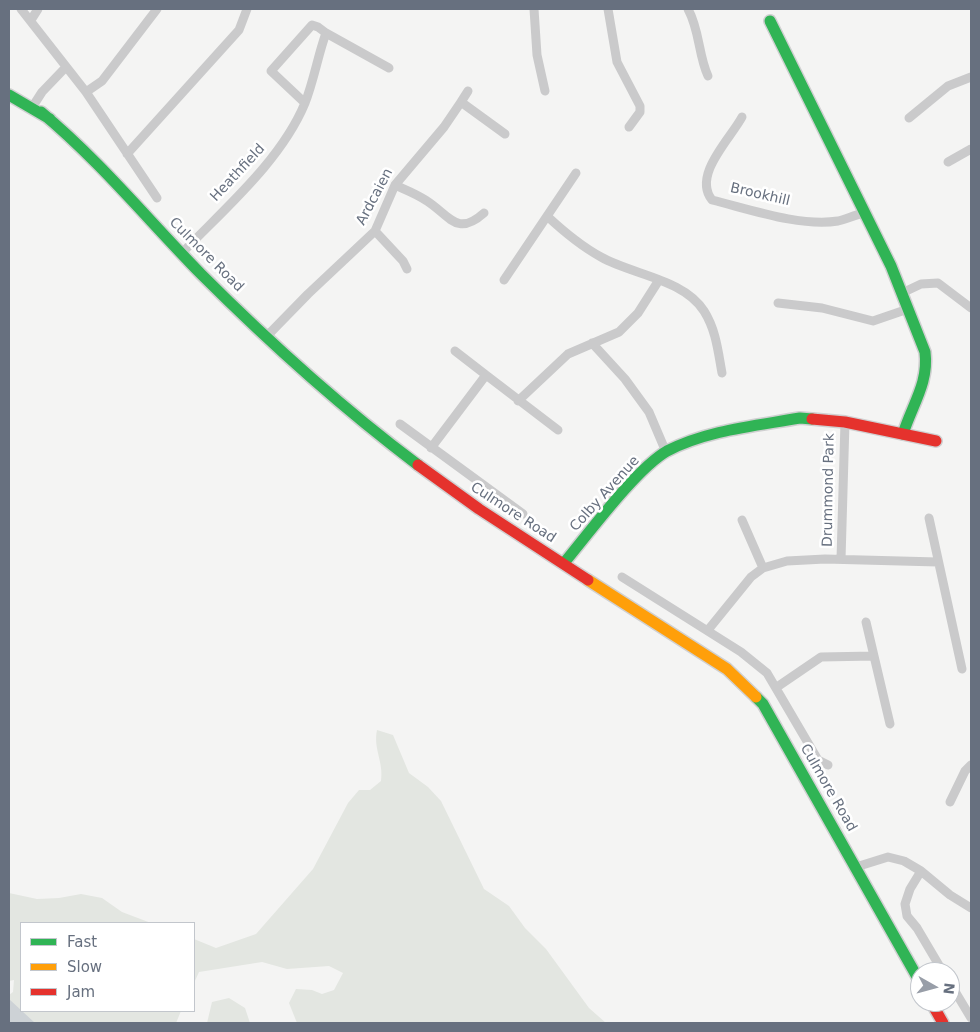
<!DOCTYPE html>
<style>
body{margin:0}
#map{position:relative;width:980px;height:1032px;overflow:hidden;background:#f4f4f3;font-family:"DejaVu Sans",sans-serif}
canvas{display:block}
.frame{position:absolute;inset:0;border:10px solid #67707f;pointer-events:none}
.legend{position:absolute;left:20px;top:922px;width:175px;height:90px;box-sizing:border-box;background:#fff;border:1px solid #c2c6cc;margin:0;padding:6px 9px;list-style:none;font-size:15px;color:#67707f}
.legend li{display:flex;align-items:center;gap:10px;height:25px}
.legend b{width:25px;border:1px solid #c2c6cc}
.north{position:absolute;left:910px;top:962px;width:50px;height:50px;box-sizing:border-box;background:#fff;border:1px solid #c2c6cc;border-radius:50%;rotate:97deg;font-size:14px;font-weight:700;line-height:20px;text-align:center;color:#67707f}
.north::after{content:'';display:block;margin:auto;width:18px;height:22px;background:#989ea8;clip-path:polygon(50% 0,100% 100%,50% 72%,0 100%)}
</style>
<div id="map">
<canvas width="980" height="1032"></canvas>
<div class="frame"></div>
<ul class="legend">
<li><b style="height:6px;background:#30b455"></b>Fast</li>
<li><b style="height:6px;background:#ff9f0a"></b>Slow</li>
<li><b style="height:6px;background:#e5322d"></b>Jam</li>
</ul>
<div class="north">N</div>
</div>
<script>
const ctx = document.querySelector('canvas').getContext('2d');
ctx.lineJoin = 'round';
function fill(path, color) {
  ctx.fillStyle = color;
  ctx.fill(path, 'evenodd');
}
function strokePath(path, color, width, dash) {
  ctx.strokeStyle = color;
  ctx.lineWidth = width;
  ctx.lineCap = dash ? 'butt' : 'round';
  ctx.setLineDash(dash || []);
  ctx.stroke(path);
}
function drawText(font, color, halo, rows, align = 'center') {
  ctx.font = font + ' "DejaVu Sans",sans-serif';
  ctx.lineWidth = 5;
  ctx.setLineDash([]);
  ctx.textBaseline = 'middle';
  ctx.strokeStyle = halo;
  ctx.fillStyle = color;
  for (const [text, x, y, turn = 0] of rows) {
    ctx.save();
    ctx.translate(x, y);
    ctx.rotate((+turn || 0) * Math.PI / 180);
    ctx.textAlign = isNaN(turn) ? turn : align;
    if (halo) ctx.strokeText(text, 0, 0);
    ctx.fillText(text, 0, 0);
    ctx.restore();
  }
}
fill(new Path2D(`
 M377,730L393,735L409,773L428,787L441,801L484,889L509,906L525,928L546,949L589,1008L606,1023H297L289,1003L296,989L312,990L322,994L334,990L343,973L329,966L287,969L262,962L199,972L194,983V939L216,948L256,934L313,869L348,803L359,790H370L381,781C384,762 373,749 377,730Z
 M9,893L37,899L59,898L81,894L102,898L122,912L151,923H21V1011H181L176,1023H9V995L13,992L14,980L9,981Z
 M229,998L245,1008L250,1023H207L212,1002Z`), '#e3e6e1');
fill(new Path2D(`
 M9,999L35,1023H9Z`), '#cdd2d6');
const fast = new Path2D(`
 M770,21L891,266L925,352C929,383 912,405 903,434
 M9,95L50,119
 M41,112C100,161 148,220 201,274C269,342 341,407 418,465
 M564,563C589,533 636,469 667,451C708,430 755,426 800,418L812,419
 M756,697L763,704L920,982`);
const slow = new Path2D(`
 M588,580L727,669L756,697`);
const jam = new Path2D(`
 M812,419L845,422L936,441
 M418,465L479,509L588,580
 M931,1002L943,1023`);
strokePath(fast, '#d0d0d1', 14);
strokePath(slow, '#d0d0d1', 14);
strokePath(jam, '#d0d0d1', 14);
strokePath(new Path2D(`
 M21,9L86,92L157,198
 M534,9L537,55L545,91
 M608,9L617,62L640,106V112L629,127
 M688,9C700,31 698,54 708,76
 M31,20L38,9
 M326,33L389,68
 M86,92L102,81L157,9
 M461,102L468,91
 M33,106L42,92L66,67
 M742,117C731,138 692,175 712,200C749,209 800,227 838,221C846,219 855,215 864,213
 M909,118L948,86L971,77
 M127,154L239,30L247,9
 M948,162L971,149
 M395,185C406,190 417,194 427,201C450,216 457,237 484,213
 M547,216C563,231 581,246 601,257C633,275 684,279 704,311C716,330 718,351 722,373
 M375,231L403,261L407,269
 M181,254C224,209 281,161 305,103C314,80 318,55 326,33L318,27L312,25L271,71L305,103
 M504,280L576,173
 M902,293L921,284L938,283L971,308
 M778,303L822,308L873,321L908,309
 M267,336L308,294L375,231L395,185L444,127L461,102L505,134
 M592,343L625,379L649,412L666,452
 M486,375L558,430
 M518,401L568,354L619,332L638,313L659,280
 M400,424L523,514
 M431,448L486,375L455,351
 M929,518L962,669
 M742,520L763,568
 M841,559L845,422
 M622,577L741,652L767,673L818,760L828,765
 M866,622L890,724
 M708,630L751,577L763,568L787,561L825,559L938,562
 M777,687L821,657L874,656
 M950,802L965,771L971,765
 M856,867L888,857L904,861L921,871L950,895L971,908
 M921,871L910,889L905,904L907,916L917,928L943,972
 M950,983L971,1018`), '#cacacb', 9);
strokePath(fast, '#30b455', 11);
strokePath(slow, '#ff9f0a', 11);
strokePath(jam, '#e5322d', 11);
drawText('14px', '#67707f', '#fff', [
 ["Heathfield",238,173,-47],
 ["Brookhill",760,195,13],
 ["Ardcaien",375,197,-62],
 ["Culmore Road",206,255,45],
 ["Drummond Park",829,490,-89],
 ["Colby Avenue",605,494,-48],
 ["Culmore Road",513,513,33],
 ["Culmore Road",828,788,60]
]);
</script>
